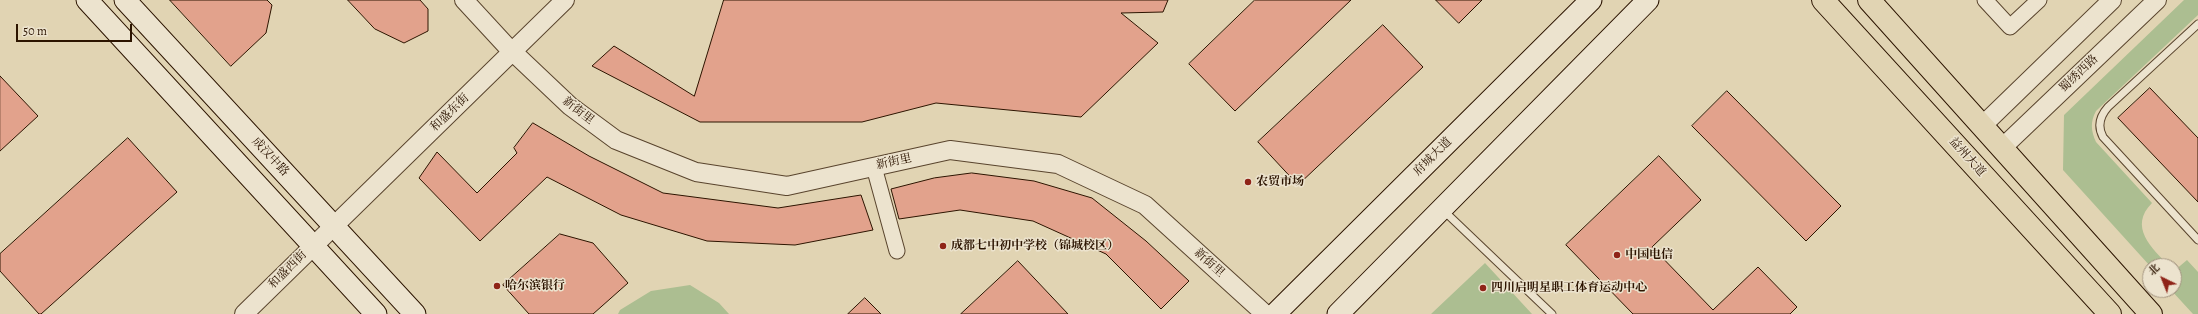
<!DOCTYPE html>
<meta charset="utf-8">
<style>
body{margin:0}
#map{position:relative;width:2198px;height:314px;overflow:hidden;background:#e1d4b3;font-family:Alegreya,"Noto Serif SC",serif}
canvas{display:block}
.north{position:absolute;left:2142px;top:258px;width:40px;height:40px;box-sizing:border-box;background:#ece3ce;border:1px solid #9f907c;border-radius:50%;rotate:317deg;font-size:11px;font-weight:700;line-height:16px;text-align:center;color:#2c1400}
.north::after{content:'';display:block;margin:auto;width:14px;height:18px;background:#8f2418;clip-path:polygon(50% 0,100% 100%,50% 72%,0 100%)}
.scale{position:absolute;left:16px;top:24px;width:116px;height:18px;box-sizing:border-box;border:2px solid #2c1400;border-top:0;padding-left:5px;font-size:12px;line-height:14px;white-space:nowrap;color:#2c1400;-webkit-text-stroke:3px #ece3ce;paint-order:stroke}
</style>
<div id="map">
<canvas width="2198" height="314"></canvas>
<div class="north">北</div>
<div class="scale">50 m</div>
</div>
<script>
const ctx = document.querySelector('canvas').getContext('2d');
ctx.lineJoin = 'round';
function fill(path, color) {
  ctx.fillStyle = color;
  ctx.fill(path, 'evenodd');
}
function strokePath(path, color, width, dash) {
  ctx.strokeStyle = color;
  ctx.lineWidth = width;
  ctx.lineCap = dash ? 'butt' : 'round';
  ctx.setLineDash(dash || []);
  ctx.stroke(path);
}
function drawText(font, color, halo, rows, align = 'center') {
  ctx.font = font + ' Alegreya,"Noto Serif SC",serif';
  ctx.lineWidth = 3;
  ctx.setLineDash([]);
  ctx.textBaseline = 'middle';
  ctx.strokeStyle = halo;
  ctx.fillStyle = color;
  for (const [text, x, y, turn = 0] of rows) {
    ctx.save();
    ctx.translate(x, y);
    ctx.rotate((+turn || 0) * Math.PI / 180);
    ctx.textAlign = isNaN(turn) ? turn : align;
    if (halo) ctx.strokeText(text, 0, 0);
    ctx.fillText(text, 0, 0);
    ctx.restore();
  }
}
fill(new Path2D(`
 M2184,0H2198V15L2096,111C2090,122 2091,131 2096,142L2152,203C2128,227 2152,248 2169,266H2150L2063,170L2064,115Z
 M2187,260L2198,272V314H2193L2171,290H2174V271Z
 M1485,263L1532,314H1431Z
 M690,285L719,303L729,314H618L620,310L651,291Z`), '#acbe91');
const building = new Path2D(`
 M170,0H267L272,5L266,33L231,66Z
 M348,0H420L428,9V31L404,43L375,29Z
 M724,0H1168L1163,12L1121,13L1158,43L1081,117L936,103L862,122H700L592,66L614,46L694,96Z
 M1255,0H1351L1235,111L1189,64Z
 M1436,0H1482L1459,23Z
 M1383,25L1423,67L1298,185L1258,142Z
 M0,76L38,116L0,151Z
 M2150,88L2198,138V202L2118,118Z
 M1727,91L1841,206L1806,241L1692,126Z
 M533,123L589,156L663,193L778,208L861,195L873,230L795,245L707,241L621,215L547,177L480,241L419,178L437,152L477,193L517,153L514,148Z
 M128,138L177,192L41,314H39L0,271V254Z
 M1659,156L1701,200L1652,247L1713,310L1758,267L1797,307L1790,314H1633L1566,245Z
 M972,173L1034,181L1092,198L1146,241L1189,281L1161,309L1106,254L1033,221L960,210L899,219L891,189L934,178Z
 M560,234L593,243L628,283L593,314H529L503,285Z
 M1018,261L1068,314H961Z
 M865,298L881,314H848Z`);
fill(building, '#e2a28c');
strokePath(building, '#2c1400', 1);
const service = new Path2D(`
 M2198,24L2108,107C2100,116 2097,126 2103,137L2198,240
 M1443,210L1552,314`);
const minor = new Path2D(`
 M1985,0L2010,27L2039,0
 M874,167L897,251`);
const tertiary = new Path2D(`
 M464,0L512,52
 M513,52L570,106L616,140L696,172L787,186L950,150L1058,164L1145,205L1265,314
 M1982,126L2112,0
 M2002,148L2157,0
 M244,314L565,0`);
const secondary = new Path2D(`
 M87,0L376,314
 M125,0L415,314
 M1275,314L1591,0
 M1338,314L1648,0`);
const primary = new Path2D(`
 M1823,0L2110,314
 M1869,0L2151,314`);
strokePath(service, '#59442d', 9);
strokePath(minor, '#59442d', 17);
strokePath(tertiary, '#59442d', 20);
strokePath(secondary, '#2c1400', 23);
strokePath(primary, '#2c1400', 24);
strokePath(service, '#ece3ce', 7);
strokePath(minor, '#ece3ce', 15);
strokePath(tertiary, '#ece3ce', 18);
strokePath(secondary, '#ece3ce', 21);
strokePath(primary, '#e1d4b3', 22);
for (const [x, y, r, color] of [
 [1248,182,4,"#8f2418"],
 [943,246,4,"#8f2418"],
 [1617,255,4,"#8f2418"],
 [497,286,4,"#8f2418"],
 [1483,288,4,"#8f2418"]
]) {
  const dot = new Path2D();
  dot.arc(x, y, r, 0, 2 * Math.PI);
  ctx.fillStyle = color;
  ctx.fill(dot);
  strokePath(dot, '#ece3ce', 1.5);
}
drawText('12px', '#2c1400', '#ece3ce', [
 ["蜀绣西路",2079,74,-44],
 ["新街里",578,111,38],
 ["和盛东街",450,113,-44],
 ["成汉中路",270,157,47],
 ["府城大道",1433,157,-45],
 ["益州大道",1967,157,48],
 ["新街里",894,162,-12],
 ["新街里",1209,263,42],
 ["和盛西街",288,270,-45]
]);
drawText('bold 12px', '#2c1400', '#ece3ce', [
 ["农贸市场",1256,182],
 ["成都七中初中学校（锦城校区）",951,246],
 ["中国电信",1625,255],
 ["哈尔滨银行",505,286],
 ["四川启明星职工体育运动中心",1491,288]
], 'left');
</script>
